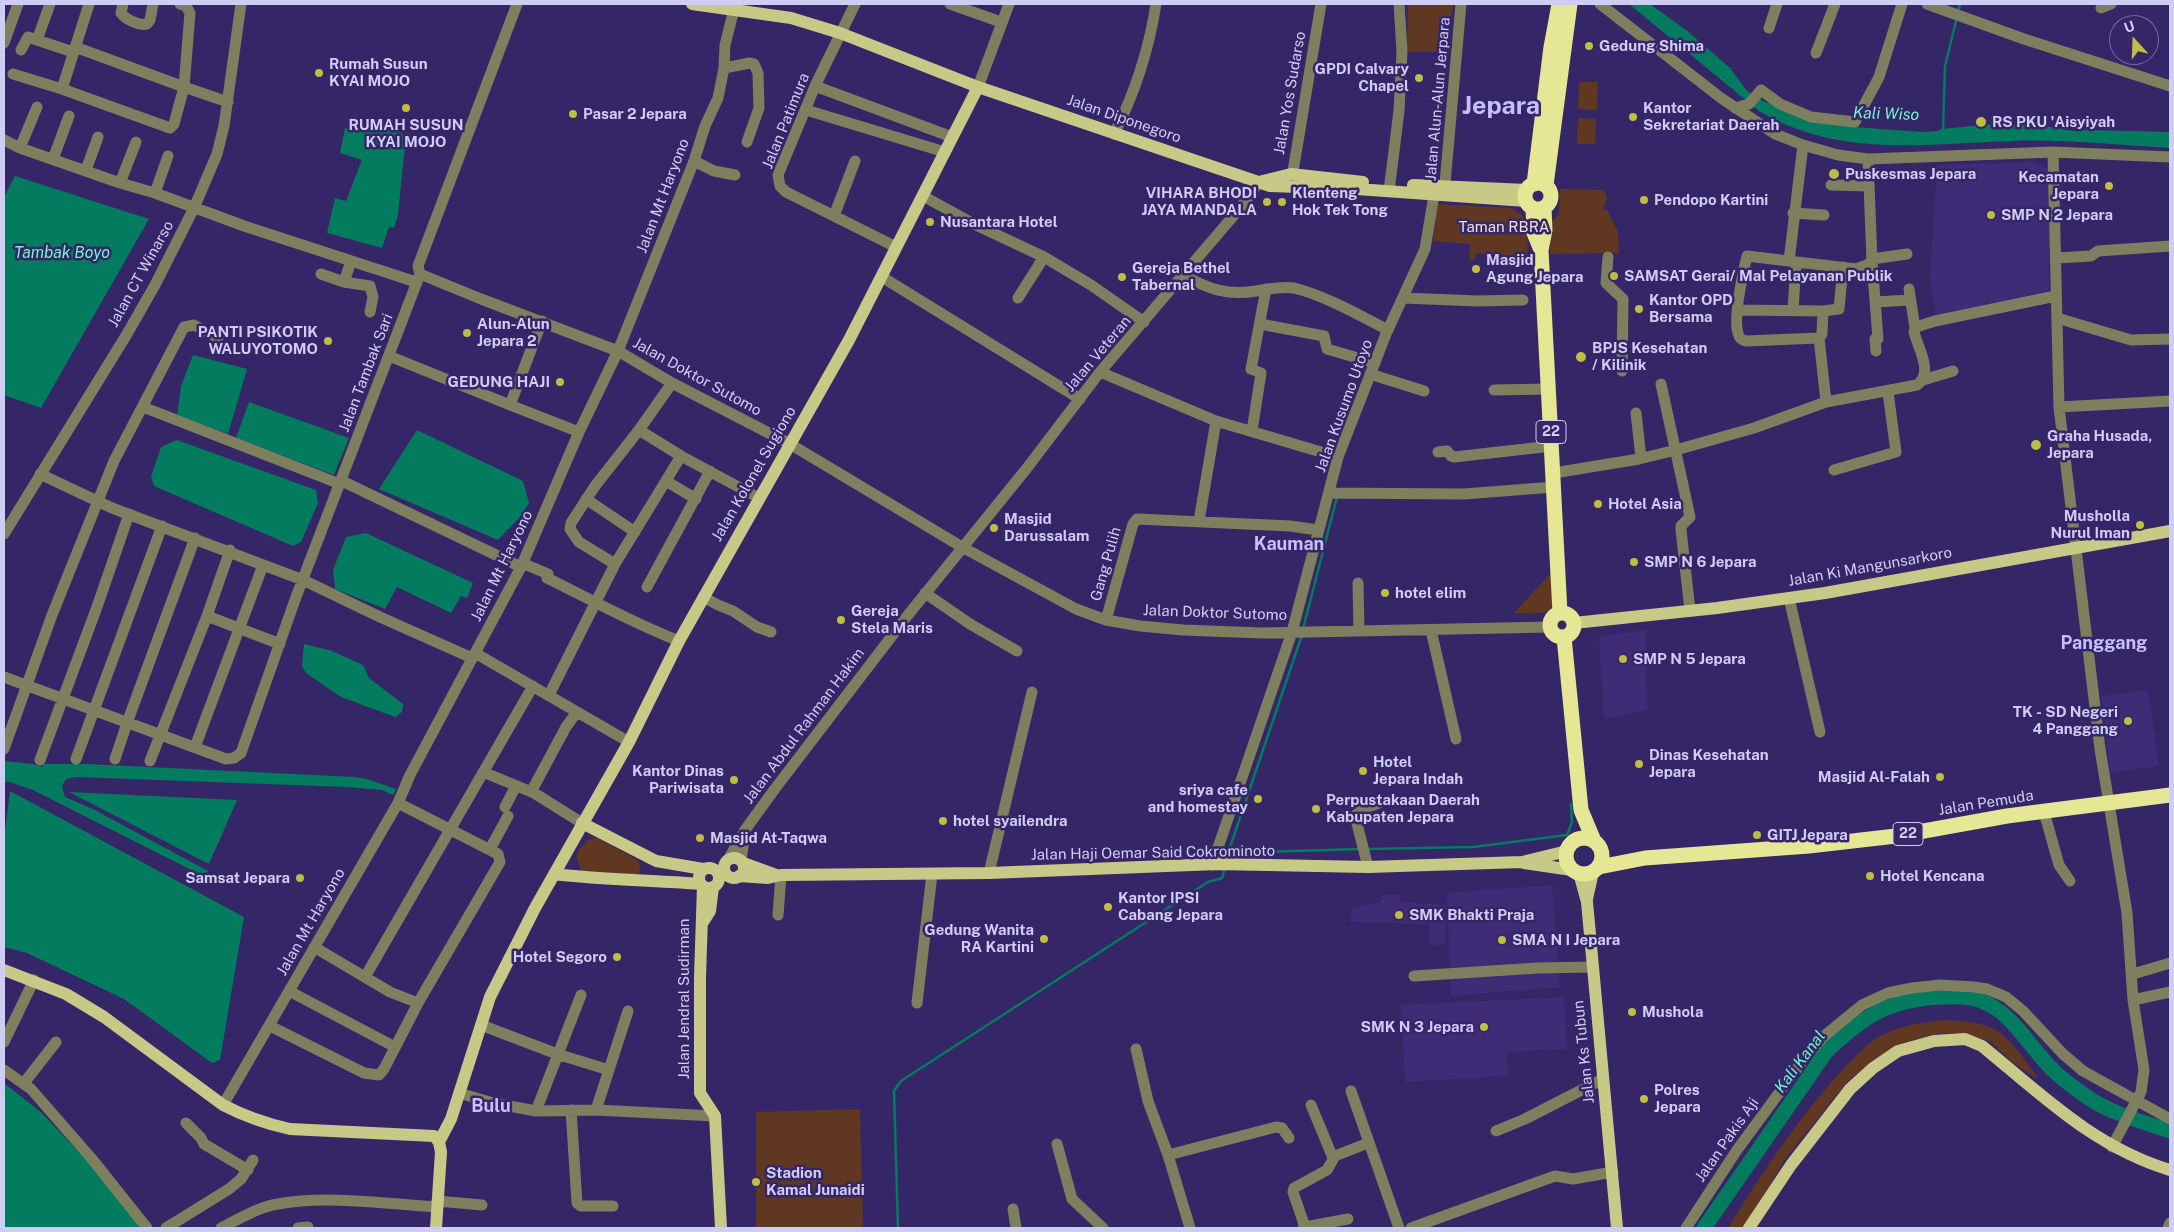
<!DOCTYPE html>
<style>
body{margin:0}
#map{position:relative;width:2174px;height:1232px;overflow:hidden;background:#352668;font-family:"Public Sans",sans-serif}
canvas{display:block}
.frame{position:absolute;inset:0;border:5px solid #d0cdf4;pointer-events:none}
.north{position:absolute;left:2109px;top:15px;width:50px;height:50px;box-sizing:border-box;background:#352668;border:1px solid #7369a0;border-radius:50%;rotate:340deg;font-size:14px;font-weight:700;line-height:20px;text-align:center;color:#d0cdf4}
.north::after{content:'';display:block;margin:auto;width:18px;height:22px;background:#bebe42;clip-path:polygon(50% 0,100% 100%,50% 72%,0 100%)}
</style>
<div id="map">
<canvas width="2174" height="1232"></canvas>
<div class="frame"></div>
<div class="north">U</div>
</div>
<script>
const ctx = document.querySelector('canvas').getContext('2d');
ctx.lineJoin = 'round';
function fill(path, color) {
  ctx.fillStyle = color;
  ctx.fill(path, 'evenodd');
}
function strokePath(path, color, width, dash) {
  ctx.strokeStyle = color;
  ctx.lineWidth = width;
  ctx.lineCap = dash ? 'butt' : 'round';
  ctx.setLineDash(dash || []);
  ctx.stroke(path);
}
function drawText(font, color, halo, rows, align = 'center') {
  ctx.font = font + ' "Public Sans",sans-serif';
  ctx.lineWidth = 5;
  ctx.setLineDash([]);
  ctx.textBaseline = 'middle';
  ctx.strokeStyle = halo;
  ctx.fillStyle = color;
  for (const [text, x, y, turn = 0] of rows) {
    ctx.save();
    ctx.translate(x, y);
    ctx.rotate((+turn || 0) * Math.PI / 180);
    ctx.textAlign = isNaN(turn) ? turn : align;
    if (halo) ctx.strokeText(text, 0, 0);
    ctx.fillText(text, 0, 0);
    ctx.restore();
  }
}
fill(new Path2D(`
 M2035,162L2049,169V295L1936,315L1930,278L1937,165Z
 M1646,630V682L1648,710L1604,719L1599,636Z
 M2148,690L2159,766L2110,773L2102,696Z
 M1552,885L1560,987L1451,996L1447,893Z
 M1382,895H1400V902L1446,905L1445,944L1429,946L1430,924L1350,922L1352,908L1381,902Z
 M1564,997L1567,1049L1507,1052L1508,1076L1405,1082L1401,1005Z`), '#3e2d76');
fill(new Path2D(`
 M1408,4H1453L1445,52H1407Z
 M1579,82H1598L1597,110L1578,109Z
 M1578,118L1596,119L1595,144H1577Z
 M1560,189L1604,190L1607,198L1603,210H1607L1618,232L1619,253L1550,254V224L1559,214Z
 M1437,204L1511,208L1522,215L1528,227L1527,266H1505L1504,262L1487,261V254L1476,253L1475,260H1469L1470,244L1433,241Z
 M1563,560V601C1544,617 1537,613 1514,613Z
 M597,838L636,859L641,866L639,873L634,876L583,874L577,860V852L588,840Z
 M1946,1020C1963,1021 1981,1022 1996,1030C2011,1039 2029,1065 2039,1080L2012,1062L1991,1042L1971,1035L1953,1033L1936,1034L1899,1044L1874,1059L1847,1082L1786,1158L1744,1228H1728C1762,1172 1801,1114 1846,1066C1857,1055 1869,1041 1884,1034C1903,1025 1925,1022 1946,1020Z
 M860,1109L863,1228H756V1112Z`), '#603821');
fill(new Path2D(`
 M1629,4H1650L1686,30L1730,68L1747,91L1765,102L1854,127L1921,132L1938,131L1941,129L2003,123L2045,126L2074,131L2089,130L2170,132V148C2117,145 2064,139 2011,141C1923,144 1838,158 1759,111Z
 M353,116L406,135L398,215L394,228L389,227L382,248L327,233L335,198L346,201L362,160L340,153L345,128L349,129Z
 M15,176L149,219L41,408L4,395V197Z
 M193,355L247,369L228,434L177,415L181,386Z
 M249,402L349,438L334,475L236,438Z
 M417,430L523,481L529,503L519,518L498,540L379,489Z
 M177,440L316,490L318,503L301,542L293,546L154,486L151,477L161,447Z
 M366,533L473,583L467,598L461,596L451,613L397,587L385,609L335,589L333,570L346,537Z
 M304,644L332,651L363,665L369,678L403,704L402,712L395,717L341,697L306,673L302,666Z
 M4,761L33,764L42,767L44,764H87L355,777L367,779L396,789L393,795L382,790L348,787L76,777L66,779L62,786L65,797L93,809L208,871L207,878L33,790L7,781L4,785Z
 M10,791L244,917L220,1060L212,1063L124,999L27,953L4,947V840Z
 M69,792L237,800L209,864Z
 M4,1083L42,1113L100,1175L140,1228H4Z`), '#037b5f');
strokePath(new Path2D(`
 M1958,12L1960,4
 M1943,130L1945,66L1957,17
 M1303,629L1337,497
 M1367,849L1473,847L1567,835L1572,822L1571,804
 M1228,853L1361,849
 M1226,859L1302,635
 M898,1228L894,1091L901,1081L1208,882L1222,878L1225,867`), '#037b5f', 2.5);
strokePath(new Path2D(`
 M1704,1228L1826,1052C1864,1015 1891,998 1946,997C1960,996 1977,997 1990,1005C2016,1019 2032,1050 2053,1070C2062,1079 2073,1087 2083,1094C2106,1112 2143,1122 2170,1131`), '#037b5f', 15);
strokePath(new Path2D(`
 M89,4L62,89L170,128L174,124L184,87L228,102
 M123,4L121,13C125,19 139,26 147,24L150,20L153,4
 M855,4L815,86L778,175L780,186L786,192L896,247
 M950,4L1001,22
 M1600,4L1721,98L1775,134L1803,145L1838,155L1868,159L2053,152L2170,157
 M1927,4L2024,39L2170,86
 M2101,8L2111,4
 M1769,28L1777,4
 M37,40L50,4
 M4,43L18,4
 M75,47L184,87L190,13L186,6L180,4
 M21,50L28,37L73,52
 M1816,53L1835,4
 M724,68L750,63L754,64L758,73L759,108L747,142
 M13,74L62,89
 M815,86L952,137
 M978,87L1009,4
 M1735,108L1749,104L1761,90L1780,104L1811,117L1855,122L1879,77L1902,4
 M806,110L945,152
 M1114,134C1135,93 1149,49 1156,4
 M4,140L20,148L120,183L155,193L244,226L416,282
 M20,148L37,107
 M2053,152L2059,407L2100,749L2127,913L2133,1000L2144,1070L2141,1092L2112,1147
 M53,159L69,116
 M694,161L714,171L735,175
 M86,170L98,137
 M120,183L136,142
 M1291,183L1321,4
 M1831,185L1869,186
 M1389,191L1399,111L1402,51L1399,4
 M155,193L168,156
 M1444,194L1461,4
 M923,196L974,224L1044,257L1091,285L1144,322
 M1793,213L1824,215
 M834,216L855,161
 M1608,257L1606,283L1623,299L1622,371
 M2057,258L2091,256L2098,251L2170,246
 M1872,259L1907,254
 M1789,261L1803,145
 M1872,261L1878,339H1875L1876,351
 M321,274L344,282L351,261
 M420,274L481,299L618,351L672,383L790,444L962,547L1076,609L1106,620L1140,626L1183,630L1262,633L1550,627
 M1183,275C1208,289 1228,296 1256,291C1268,289 1282,286 1294,288C1326,296 1359,315 1388,330
 M882,277L1080,399
 M344,282L370,286L373,297L370,312
 M1909,289L1915,328
 M1018,298L1044,257
 M1403,298L1478,301L1523,300
 M1875,302L1910,300
 M1739,310L1823,311L1822,334L1819,338L1826,402
 M1793,311L1796,262
 M1823,311L1839,309L1843,267
 M2057,318L2131,340L2170,339
 M1260,324L1324,336L1327,349L1375,363
 M1819,338L1746,341C1741,340 1739,338 1738,333C1733,317 1743,273 1747,256L1856,269L1867,265L1872,261L1868,159
 M389,356L510,405L542,321
 M1100,372L1216,421L1338,457
 M1370,374L1424,391
 M1923,380L1953,371
 M1661,384L1690,517L1681,526V530L1690,610
 M1494,390L1548,389
 M510,405L579,432
 M143,407L340,484
 M2059,407L2170,401
 M1636,413L1641,458
 M639,430L672,383
 M1252,431L1261,373L1251,369L1266,289
 M1438,452L1447,451L1451,456L1454,457L1552,446
 M1834,470L1896,452L1888,392
 M1554,473L1639,459L1676,450L1754,428L1826,402L1917,385C1934,373 1918,348 1914,332L1916,327L1935,321L2056,296
 M40,474L112,508L303,580L380,617L472,658
 M342,481L521,567
 M666,481L696,499
 M1329,493L1464,494L1554,487
 M586,499L635,532
 M1199,521L1216,421
 M4,534L127,334L155,285L194,208L217,154L224,126L241,4
 M522,563L548,574L547,578C592,600 632,623 679,641
 M615,564L681,456
 M1358,583L1359,631
 M647,587L710,471
 M925,593L970,624L1017,651
 M703,597L718,605L733,611L757,627L771,632
 M1789,598L1820,732
 M207,616L280,644
 M1106,620L1133,524L1137,519L1290,526L1318,530
 M1431,630L1456,739
 M475,653L629,742
 M4,677L226,759L234,758L241,753L296,597L420,274L418,266L517,4
 M549,695L615,564L579,542L570,529L571,523L595,486L639,430L681,456L759,498
 M195,747L263,565
 M4,749L52,615L114,461L184,327L194,325L218,338
 M76,759L162,526
 M115,759L127,723L195,538
 M40,760L97,607L129,514
 M150,761L207,616L230,550
 M483,772L534,793L582,823
 M531,792L566,727L577,712
 M505,807L516,786
 M2044,812L2059,865L2070,881
 M490,849L508,816
 M728,860L745,830L774,790L908,615L1027,468L1100,372L1241,207L1259,182
 M741,860L745,834
 M1212,865L1292,632L1338,457L1386,334L1425,249L1434,195
 M1368,867L1355,816L1362,809L1379,803
 M989,873L1032,692
 M778,915L781,875
 M314,947L390,992L418,1003
 M2133,974L2170,963
 M1414,976L1538,968L1592,967
 M365,977L533,686
 M289,991L395,1047
 M2133,1000L2170,992
 M917,1003L932,874
 M481,1025L557,1054L609,1070
 M270,1026L364,1073L379,1075L384,1069L418,1003L500,862L498,854L398,803
 M4,1042L34,980
 M1136,1049L1148,1101L1168,1155L1190,1228
 M4,1070L31,1089L92,1159L147,1228
 M24,1083L56,1042
 M1351,1091L1399,1228
 M459,1093L493,1103L536,1111L596,1110L715,1116
 M223,1105L398,803L410,775L521,567L579,432L618,351L694,161L705,126L718,98L724,68L725,45L734,9
 M1311,1105L1333,1158
 M571,1110L577,1203L581,1206H613
 M596,1110L628,1011
 M536,1111L581,995
 M186,1123L201,1138L204,1144L248,1170
 M1496,1131L1525,1119L1603,1079
 M1057,1144L1072,1199L1103,1228
 M1168,1155L1276,1127L1282,1128L1289,1138
 M437,1201L482,1205
 M1013,1209L1016,1228
 M1305,1227L1348,1219
 M166,1228L229,1189L241,1179L253,1160
 M221,1228C239,1219 258,1207 278,1204C326,1195 388,1204 437,1207
 M298,1228L308,1227
 M1303,1228L1305,1227L1293,1192L1294,1188L1327,1170L1335,1156L1368,1143
 M1411,1228L1555,1176L1573,1179L1613,1172
 M1686,1228L1737,1150L1804,1059L1823,1037L1862,1005L1888,993L1912,988L1940,985L1974,987L1987,989L2006,997L2023,1011L2063,1054L2083,1071L2170,1119
 M2168,1228L2170,1223`), '#7e7f5f', 11);
strokePath(new Path2D(`
 M692,4L791,18L840,33L978,87L1270,186L1357,189L1526,201
 M1259,182L1291,174L1363,182
 M1413,185L1527,190
 M1574,623L1717,608L1825,593L2170,531
 M582,823L656,861L703,869
 M724 868a10 10 0 1 1 20 0a10 10 0 1 1-20 0Z
 M743,863L776,875
 M1524,863L1572,870
 M699 878a10 10 0 1 1 20 0a10 10 0 1 1-20 0Z
 M1579,873L1587,902L1617,1228
 M554,874C603,880 652,880 701,884
 M739,876L768,878L781,875L989,873L1217,864L1368,867L1522,862L1567,851
 M703,886L700,977V1093L715,1116L721,1228
 M1587,899L1593,872
 M703,922L710,911L713,887
 M4,970L66,994L104,1017L223,1105C244,1116 267,1124 290,1129L434,1136L439,1142L441,1152L436,1228
 M439,1142L451,1119L490,997L535,908L629,742L679,641L849,340L978,87
 M1749,1228L1791,1165L1850,1089L1873,1068L1898,1051L1934,1041L1965,1039L1982,1046C2042,1095 2094,1147 2170,1170`), '#c8c986', 12);
strokePath(new Path2D(`
 M1525 196a13 13 0 1 1 26 0a13 13 0 1 1-26 0Z
 M1534,184L1551,47L1559,4
 M1546,185L1570,4
 M1533,208L1534,233L1541,250
 M1544,208L1545,230L1541,250L1560,613
 M1550 625a12 12 0 1 1 24 0a12 12 0 1 1-24 0Z
 M1564,637L1581,810L1594,841
 M1566 856a18 18 0 1 1 36 0a18 18 0 1 1-36 0Z
 M1599,867L1645,858L1809,846L1896,836L2007,816L2170,795`), '#e5e795', 15);
for (const [x, y, r, color] of [
 [1589,46,5,"#bebe42"],
 [319,73,5,"#bebe42"],
 [1419,78,5,"#bebe42"],
 [406,108,5,"#bebe42"],
 [573,114,5,"#bebe42"],
 [1633,117,5,"#bebe42"],
 [1981,122,6,"#bebe42"],
 [1834,174,6,"#bebe42"],
 [2109,186,5,"#bebe42"],
 [1644,200,5,"#bebe42"],
 [1267,202,5,"#bebe42"],
 [1282,202,5,"#bebe42"],
 [1991,215,5,"#bebe42"],
 [930,222,5,"#bebe42"],
 [1476,269,5,"#bebe42"],
 [1614,276,5,"#bebe42"],
 [1122,277,5,"#bebe42"],
 [1639,309,5,"#bebe42"],
 [467,333,5,"#bebe42"],
 [328,341,5,"#bebe42"],
 [1581,357,6,"#bebe42"],
 [560,382,5,"#bebe42"],
 [2036,445,6,"#bebe42"],
 [1598,504,5,"#bebe42"],
 [2140,525,5,"#bebe42"],
 [994,528,5,"#bebe42"],
 [1634,562,5,"#bebe42"],
 [1385,593,5,"#bebe42"],
 [841,620,5,"#bebe42"],
 [1623,659,5,"#bebe42"],
 [2128,721,5,"#bebe42"],
 [1639,764,5,"#bebe42"],
 [1363,771,5,"#bebe42"],
 [1940,777,5,"#bebe42"],
 [734,780,5,"#bebe42"],
 [1258,799,5,"#bebe42"],
 [1316,809,5,"#bebe42"],
 [943,821,5,"#bebe42"],
 [1757,835,5,"#bebe42"],
 [700,838,5,"#bebe42"],
 [1870,876,5,"#bebe42"],
 [300,878,5,"#bebe42"],
 [1108,907,5,"#bebe42"],
 [1399,915,5,"#bebe42"],
 [1044,939,5,"#bebe42"],
 [1502,940,5,"#bebe42"],
 [617,957,5,"#bebe42"],
 [1632,1012,5,"#bebe42"],
 [1484,1027,5,"#bebe42"],
 [1644,1099,5,"#bebe42"],
 [756,1182,5,"#bebe42"]
]) {
  const dot = new Path2D();
  dot.arc(x, y, r, 0, 2 * Math.PI);
  ctx.fillStyle = color;
  ctx.fill(dot);
  strokePath(dot, '#352668', 2);
}
for (const [x, y, w] of [
 [1551,432,30],
 [1908,834,30]
]) {
  const box = new Path2D();
  box.roundRect(x - w / 2, y - 11.5, w, 23, 4);
  ctx.fillStyle = '#352668';
  ctx.fill(box);
  strokePath(box, '#d0cdf4', 1);
}
drawText('bold 14px', '#d0cdf4', null, [
 ["22",1551,432],
 ["22",1908,834]
]);
drawText('bold 15px', '#d0cdf4', '#352668', [
 ["Gedung Shima",1599,46],
 ["Rumah Susun",329,64],
 ["KYAI MOJO",329,81],
 ["GPDI Calvary",1409,69,"right"],
 ["Chapel",1409,86,"right"],
 ["Kantor",1643,108],
 ["Sekretariat Daerah",1643,125],
 ["Pasar 2 Jepara",583,114],
 ["RS PKU 'Aisyiyah",1992,122],
 ["RUMAH SUSUN",406,125,"center"],
 ["KYAI MOJO",406,142,"center"],
 ["Puskesmas Jepara",1845,174],
 ["Kecamatan",2099,177,"right"],
 ["Jepara",2099,194,"right"],
 ["VIHARA BHODI",1257,193,"right"],
 ["JAYA MANDALA",1257,210,"right"],
 ["Klenteng",1292,193],
 ["Hok Tek Tong",1292,210],
 ["Pendopo Kartini",1654,200],
 ["SMP N 2 Jepara",2001,215],
 ["Nusantara Hotel",940,222],
 ["Masjid",1486,260],
 ["Agung Jepara",1486,277],
 ["Gereja Bethel",1132,268],
 ["Tabernal",1132,285],
 ["SAMSAT Gerai/ Mal Pelayanan Publik",1624,276],
 ["Kantor OPD",1649,300],
 ["Bersama",1649,317],
 ["Alun-Alun",477,324],
 ["Jepara 2",477,341],
 ["PANTI PSIKOTIK",318,332,"right"],
 ["WALUYOTOMO",318,349,"right"],
 ["BPJS Kesehatan",1592,348],
 ["/ Kilinik",1592,365],
 ["GEDUNG HAJI",550,382,"right"],
 ["Graha Husada,",2047,436],
 ["Jepara",2047,453],
 ["Hotel Asia",1608,504],
 ["Musholla",2130,516,"right"],
 ["Nurul Iman",2130,533,"right"],
 ["Masjid",1004,519],
 ["Darussalam",1004,536],
 ["SMP N 6 Jepara",1644,562],
 ["hotel elim",1395,593],
 ["Gereja",851,611],
 ["Stela Maris",851,628],
 ["SMP N 5 Jepara",1633,659],
 ["TK - SD Negeri",2118,712,"right"],
 ["4 Panggang",2118,729,"right"],
 ["Dinas Kesehatan",1649,755],
 ["Jepara",1649,772],
 ["Hotel",1373,762],
 ["Jepara Indah",1373,779],
 ["Kantor Dinas",724,771,"right"],
 ["Pariwisata",724,788,"right"],
 ["Masjid Al-Falah",1930,777,"right"],
 ["sriya cafe",1248,790,"right"],
 ["and homestay",1248,807,"right"],
 ["Perpustakaan Daerah",1326,800],
 ["Kabupaten Jepara",1326,817],
 ["hotel syailendra",953,821],
 ["GITJ Jepara",1767,835],
 ["Masjid At-Taqwa",710,838],
 ["Hotel Kencana",1880,876],
 ["Samsat Jepara",290,878,"right"],
 ["Kantor IPSI",1118,898],
 ["Cabang Jepara",1118,915],
 ["SMK Bhakti Praja",1409,915],
 ["Gedung Wanita",1034,930,"right"],
 ["RA Kartini",1034,947,"right"],
 ["SMA N I Jepara",1512,940],
 ["Hotel Segoro",607,957,"right"],
 ["Mushola",1642,1012],
 ["SMK N 3 Jepara",1474,1027,"right"],
 ["Polres",1654,1090],
 ["Jepara",1654,1107],
 ["Stadion",766,1173],
 ["Kamal Junaidi",766,1190]
], 'left');
drawText('15px', '#d0cdf4', '#352668', [
 ["Jalan Yos Sudarso",1290,93,-80],
 ["Jalan Alun-Alun Jerpara",1438,99,-85],
 ["Jalan Diponegoro",1124,119,19],
 ["Jalan Patimura",786,121,-68],
 ["Jalan Mt Haryono",663,196,-69],
 ["Jalan CT Winarso",141,274,-61],
 ["Jalan Veteran",1098,354,-50],
 ["Jalan Tambak Sari",366,373,-69],
 ["Jalan Doktor Sutomo",697,377,29],
 ["Jalan Kusumo Utoyo",1344,406,-70],
 ["Jalan Kolonel Sugiono",754,474,-60],
 ["Gang Pulih",1106,564,-74],
 ["Jalan Mt Haryono",502,566,-64],
 ["Jalan Ki Mangunsarkoro",1870,567,-10],
 ["Jalan Doktor Sutomo",1215,613,2],
 ["Jalan Abdul Rahman Hakim",804,726,-53],
 ["Jalan Pemuda",1986,803,-9],
 ["Jalan Haji Oemar Said Cokrominoto",1153,853,-1],
 ["Jalan Mt Haryono",311,922,-60],
 ["Jalan Jendral Sudirman",684,999,-90],
 ["Jalan Ks Tubun",1584,1052,-96],
 ["Jalan Pakis Aji",1727,1140,-55]
]);
drawText('15px', '#f2ddd3', '#352668', [
 ["Taman RBRA",1504,227]
]);
drawText('italic 16px', '#71f6cb', '#352668', [
 ["Kali Wiso",1886,114,2],
 ["Tambak Boyo",62,253],
 ["Kali Kanal",1800,1062,-53]
]);
drawText('bold 18px', '#c6bffd', '#352668', [
 ["Kauman",1289,544],
 ["Panggang",2104,643],
 ["Bulu",491,1106]
]);
drawText('bold 25px', '#c6bffd', '#352668', [
 ["Jepara",1501,106]
]);
</script>
